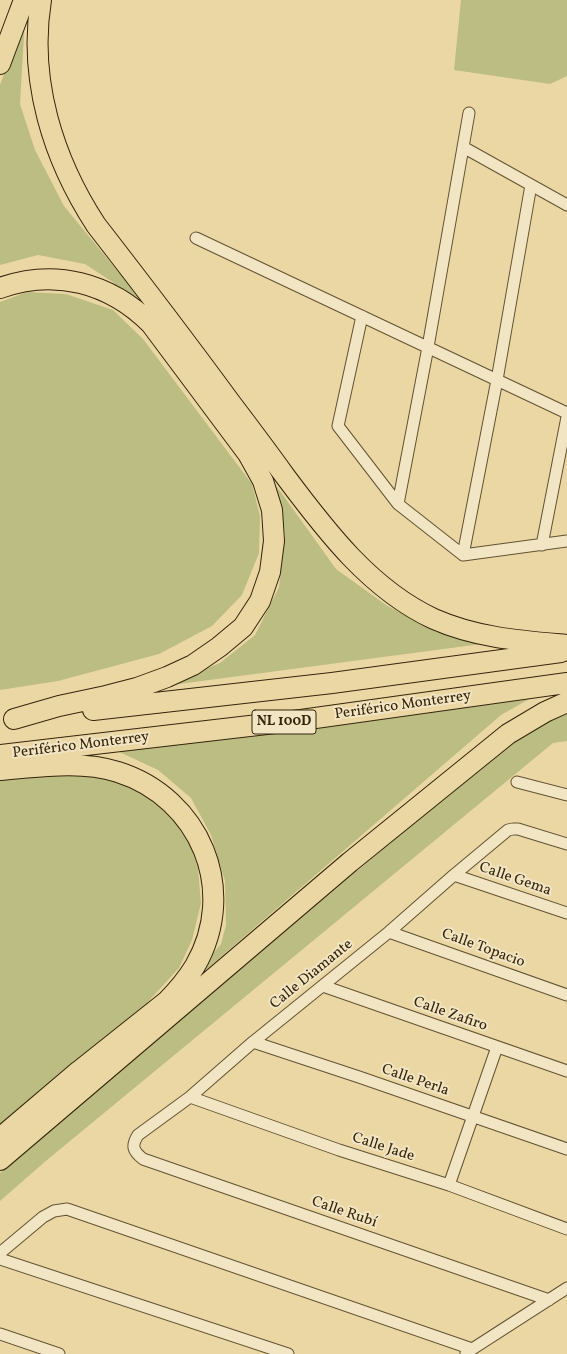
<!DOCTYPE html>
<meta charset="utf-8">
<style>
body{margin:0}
canvas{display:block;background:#ebd7a4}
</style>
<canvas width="567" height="1354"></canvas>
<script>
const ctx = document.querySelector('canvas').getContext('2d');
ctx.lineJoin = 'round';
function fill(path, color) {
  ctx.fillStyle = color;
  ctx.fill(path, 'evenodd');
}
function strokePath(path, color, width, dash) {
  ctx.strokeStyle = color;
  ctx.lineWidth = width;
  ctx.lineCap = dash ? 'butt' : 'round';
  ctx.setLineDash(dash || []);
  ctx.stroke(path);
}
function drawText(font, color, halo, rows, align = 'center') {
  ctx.font = font + ' Vollkorn,serif';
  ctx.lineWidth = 4;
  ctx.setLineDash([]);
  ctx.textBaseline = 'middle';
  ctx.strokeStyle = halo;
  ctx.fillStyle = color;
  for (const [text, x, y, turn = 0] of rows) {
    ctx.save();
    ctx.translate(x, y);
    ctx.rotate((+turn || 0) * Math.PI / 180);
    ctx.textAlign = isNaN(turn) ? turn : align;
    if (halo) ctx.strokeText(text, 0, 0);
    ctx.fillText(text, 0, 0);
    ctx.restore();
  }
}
fill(new Path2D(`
 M461,0H567V76L550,84L454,70Z
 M25,18L20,104L35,150L64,206L143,302L85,264L38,255L0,265V85Z
 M27,292L66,294L113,310L143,339L252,484L260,516L259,553L242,595L212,626L159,654L58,681L0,690V302Z
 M275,484L336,569L386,605L436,632L489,643L164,686L220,663L255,635L279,587L285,534Z
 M531,698L501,715L180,992L221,944L226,925L225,881L211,835L191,798L158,770L113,749Z
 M567,710V741L553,743L47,1160L0,1201V1173L519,734Z
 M54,773L103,776L144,790L168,810L188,837L198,869L201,903L192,940L179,968L147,1003L0,1125V778Z`), '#bcbd82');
const minor = new Path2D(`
 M463,147L567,205
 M196,238L567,413
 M362,316L338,426L398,504L463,555L567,541
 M398,504L428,347L469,113
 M542,545L567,417
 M463,555L497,380L531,185
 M517,782L567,795
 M454,875L567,913
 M389,932L567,995
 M323,986L567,1071
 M253,1042L359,1077L567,1149
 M190,1097L339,1150L449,1185L567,1229
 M449,1185L497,1047
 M0,1253L43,1217L54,1211L67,1209L472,1349
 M0,1259L288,1354
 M549,1300L143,1159C133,1151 131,1146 138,1135L190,1097L253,1042L389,932L454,875L508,830L513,829H518L567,844
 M0,1334L59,1354
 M466,1353L567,1288`);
const motorway = new Path2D(`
 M41,0C28,80 53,159 96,225C141,283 186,342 230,402C249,427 267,451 285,476C326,531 371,590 434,619C477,638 522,641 567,645
 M0,64L24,0
 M0,288C55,268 110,283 151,324L248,454L263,481L272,510L274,541L270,572L260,601L243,627L219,647L193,665L167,677L137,688L106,696L59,706L14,719
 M93,710L332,683L561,652
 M0,755L301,720L567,683
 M0,770C38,767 81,760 118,772C200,798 239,890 195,966C187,979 178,990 167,1001L79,1071L0,1138
 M0,1160L350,862L508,734L545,712L567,702`);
strokePath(minor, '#625231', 13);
strokePath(motorway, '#35250b', 22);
strokePath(minor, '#f2e5c4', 11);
strokePath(motorway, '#ebd7a4', 20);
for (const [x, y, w] of [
 [284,722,64]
]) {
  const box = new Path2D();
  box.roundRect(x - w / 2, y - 12, w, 24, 3);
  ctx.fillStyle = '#f2e5c4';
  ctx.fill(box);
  strokePath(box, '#35250b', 1);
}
drawText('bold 14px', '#35250b', null, [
 ["NL 100D",284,722]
]);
drawText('15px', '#35250b', '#f2e5c4', [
 ["Periférico Monterrey",403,706,-8],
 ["Periférico Monterrey",81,746,-7],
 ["Calle Gema",515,880,19],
 ["Calle Topacio",483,949,20],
 ["Calle Diamante",312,975,-39],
 ["Calle Zafiro",450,1015,19],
 ["Calle Perla",415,1081,19],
 ["Calle Jade",383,1148,18],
 ["Calle Rubí",344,1213,19]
]);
</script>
